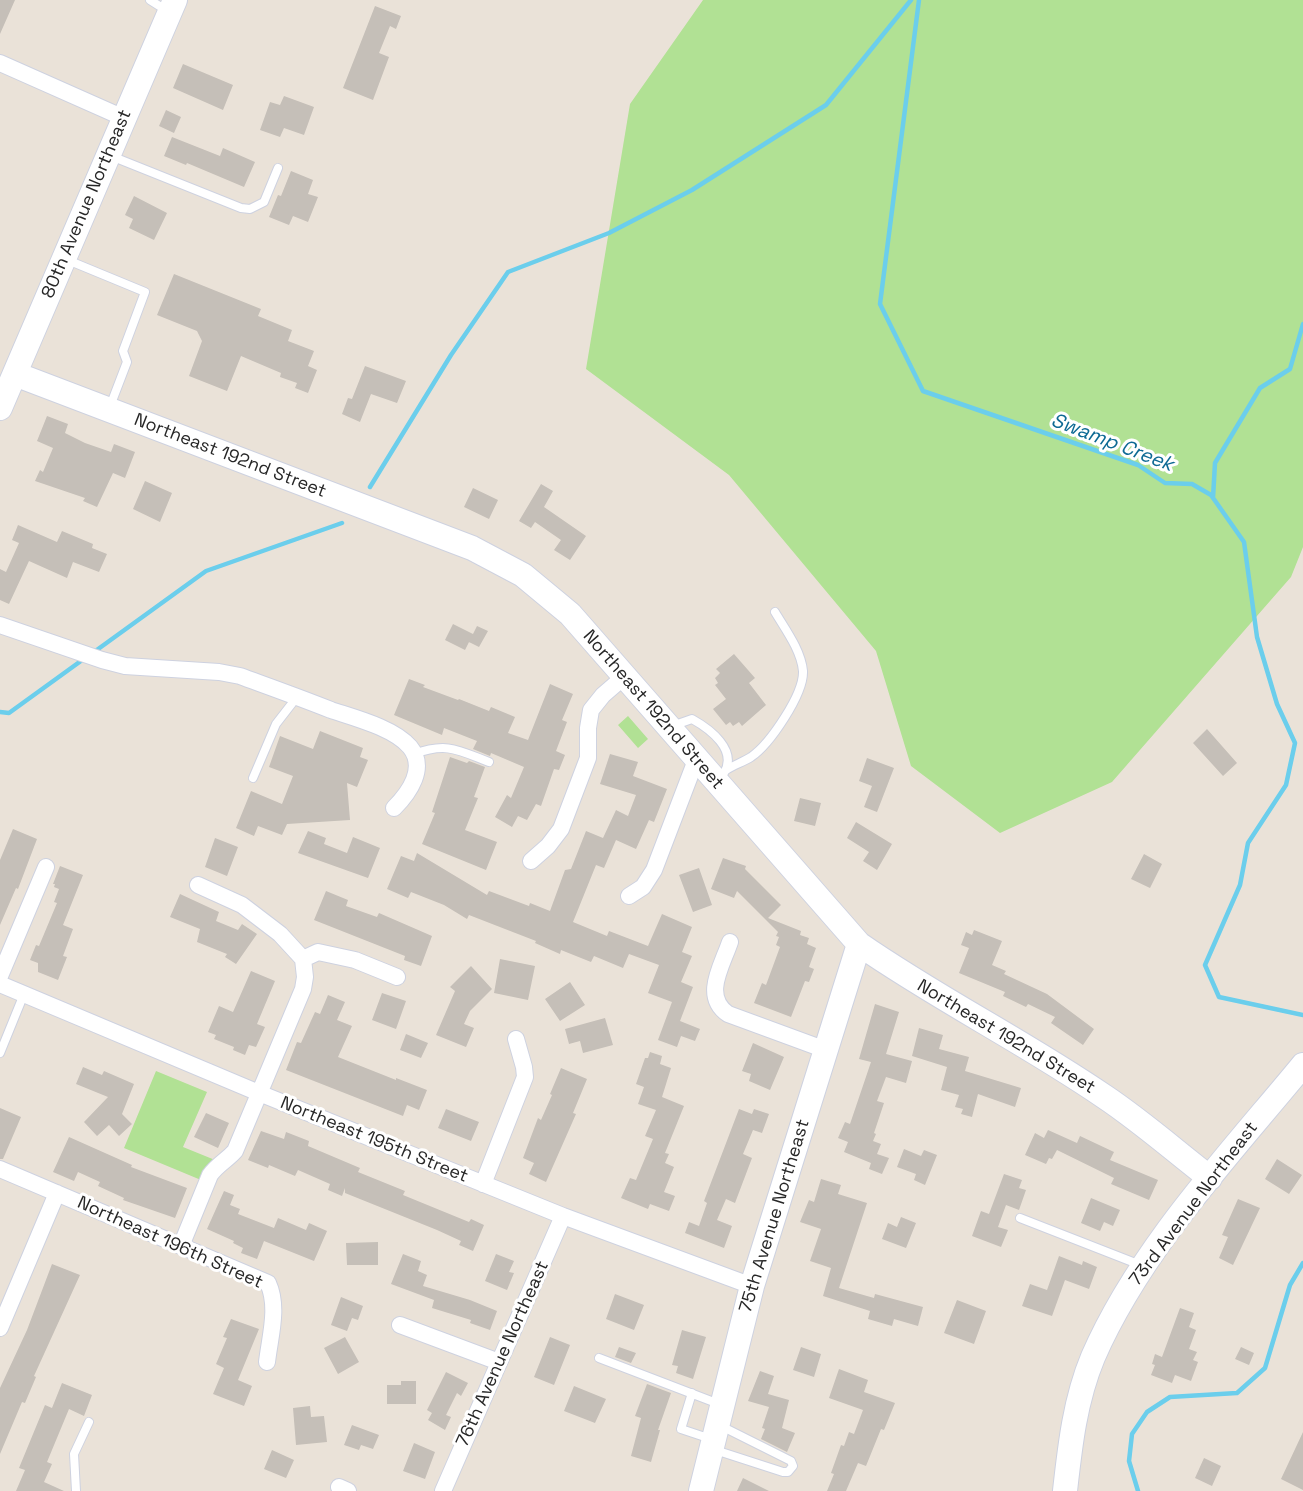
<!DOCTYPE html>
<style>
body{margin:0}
canvas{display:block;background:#eae2d8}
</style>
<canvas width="1303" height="1491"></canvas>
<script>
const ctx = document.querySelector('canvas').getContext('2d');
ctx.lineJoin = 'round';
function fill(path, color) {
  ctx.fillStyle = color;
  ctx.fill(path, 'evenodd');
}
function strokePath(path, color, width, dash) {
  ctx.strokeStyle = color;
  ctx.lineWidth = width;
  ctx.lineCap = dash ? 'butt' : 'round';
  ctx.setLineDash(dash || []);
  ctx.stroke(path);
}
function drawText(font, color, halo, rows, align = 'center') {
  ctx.font = font + ' "Space Grotesk",sans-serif';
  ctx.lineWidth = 6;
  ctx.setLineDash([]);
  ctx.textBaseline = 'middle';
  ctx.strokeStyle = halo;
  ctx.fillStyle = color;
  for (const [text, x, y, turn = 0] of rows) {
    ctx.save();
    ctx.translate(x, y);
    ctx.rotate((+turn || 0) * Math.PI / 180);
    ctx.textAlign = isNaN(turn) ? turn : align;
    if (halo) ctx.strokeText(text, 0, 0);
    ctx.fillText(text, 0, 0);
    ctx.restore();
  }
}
fill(new Path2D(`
 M703,0H1303V547L1291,577L1112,782L1000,833L911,766L876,651L729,475L586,369L630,104Z
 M628,716L648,739L638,748L618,725Z
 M156,1071L207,1092L183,1147L215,1160L201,1180L124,1148Z`), '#b1e194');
strokePath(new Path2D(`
 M919,0L880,304L923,391L1138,465L1165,483L1192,484L1211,495L1244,542L1257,637L1277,704L1295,743L1286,785L1248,843L1240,885L1205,965L1219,997L1303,1015
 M370,487L451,355L508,272L609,233L692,190L826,105L911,0
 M1213,498L1215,463L1260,388L1290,369L1303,324
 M94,652L206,571L342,523
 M0,712L9,713L85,658
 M1138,1491L1129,1461L1132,1434L1147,1412L1170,1397L1237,1393L1265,1368L1290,1285L1303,1263`), '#6bceec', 4.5);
fill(new Path2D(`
 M0,0H15L0,34Z
 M375,6L401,16L396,29L390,26L379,53L389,57L373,100L343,88Z
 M183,64L233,85L223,110L173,88Z
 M284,96L314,107L304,135L284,128L280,137L260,130L270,102L280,105Z
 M166,110L181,117L174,133L159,126Z
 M172,137L220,156L223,148L255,162L244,187L187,163L186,165L164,156Z
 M291,171L313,180L308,194L318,197L308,222L293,216L289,225L269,217L278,195L281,196Z
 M134,196L167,213L154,240L129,228L133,219L125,215Z
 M174,274L261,309L258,316L292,330L288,341L314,351L308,366L317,370L308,393L295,388L297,383L280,377L281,373L241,356L227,391L189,376L202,341L197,331L157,315Z
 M365,366L406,381L397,403L371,394L360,422L342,414L348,398L352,399Z
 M47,416L68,424L65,433L85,443L111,452L114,444L135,452L125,478L113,473L97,507L83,501L85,498L35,481L40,470L43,472L53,448L37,441Z
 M145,481L172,493L160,522L133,509Z
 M541,484L553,491L544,507L586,536L570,560L554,550L561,540L535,522L531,528L519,521Z
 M473,488L498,500L489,519L464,507Z
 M18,525L57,542L62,531L93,544L92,548L107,554L99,572L73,562L67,578L29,561L9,604L0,600V569L6,572L19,543L12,540Z
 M453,624L473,634L477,626L488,631L479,647L469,642L471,638L465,650L445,640Z
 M734,654L755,678L749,683L766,705L742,726L739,722L733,726L730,722L726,725L713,709L726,699L715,685L718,683L715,678L720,673L716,669Z
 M409,679L425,685L423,687L458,700L459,699L489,711L491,707L515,717L508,733L528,740L550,684L573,694L562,720L567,722L556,751L565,755L559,770L554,769L541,806L536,804L527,820L518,816L512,827L495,817L507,795L511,798L524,767L491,753L490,756L473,749L477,741L444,728L442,735L394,715Z
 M1207,729L1237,763L1223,776L1193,743Z
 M320,731L363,748L360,757L368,760L357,787L347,783L350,820L287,824L282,835L258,826L254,836L236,828L251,791L282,804L293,776L269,767L280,736L313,749Z
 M610,754L638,762L633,776L667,789L654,822L649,820L636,849L616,840L604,868L596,865L573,922L607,936L609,931L648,946L662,914L692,927L682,952L692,956L681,982L693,987L680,1021L700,1029L695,1041L681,1036L677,1047L658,1040L672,1002L648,993L659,965L629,954L623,968L594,956L591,962L561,950L560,954L535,943L536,941L505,929L469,915L467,919L444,905L411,892L408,898L387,889L401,856L414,861L417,853L487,895L489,891L529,906L530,903L550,911L565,870L571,869L586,831L603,838L616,810L628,816L636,795L600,784Z
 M450,757L467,763L469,761L485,767L474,797L478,798L465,830L497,842L486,870L422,844L435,813L432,812Z
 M867,758L894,768L877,812L864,807L872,786L859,781Z
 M800,798L821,803L815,826L794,821Z
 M856,822L892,844L877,870L863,861L869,852L847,838Z
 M13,829L37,839L18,889L16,888L0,925V860Z
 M308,831L326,838L324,844L347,853L353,837L380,848L368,878L298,853Z
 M215,838L238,847L227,876L205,867Z
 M1144,854L1162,864L1150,888L1131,879Z
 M723,858L746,866L745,869L781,905L768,918L801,931L800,935L809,938L807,944L816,948L809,967L814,969L809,982L805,981L791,1017L754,1003L762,983L766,985L780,947L776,945L779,937L776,936L778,932L737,891L734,898L711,889Z
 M60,866L83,875L63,925L73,929L63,956L67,957L58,980L38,972V963L30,960L36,945L39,946L57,903L54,902L59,889L54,887L55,884H53Z
 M699,868L712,905L693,912L679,875Z
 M326,891L348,900L346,906L377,917L379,913L432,936L421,966L404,960L405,956L314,920Z
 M180,894L219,912L216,921L238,930L242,924L257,934L236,964L225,957L227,954L197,942L200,929L170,917Z
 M974,930L1002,941L992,965L1006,971L1004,974L1047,994L1094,1029L1083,1045L1051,1023L1055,1017L1028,1004L1026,1007L1003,996L1005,992L959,973L969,948L961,945L966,932L972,935Z
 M500,959L535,966L528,1000L494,993Z
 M471,966L492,989L470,1011L464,1024L474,1028L466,1047L436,1035L455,991L450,987Z
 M251,971L275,981L257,1024L265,1027L256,1047L249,1045L245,1055L233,1050L234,1047L214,1039L216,1035L208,1032L219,1006L233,1012Z
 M570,982L585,1005L560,1021L545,999Z
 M382,993L406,1001L396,1029L372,1020Z
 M328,995L345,1002L337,1020L352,1026L338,1057L396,1080V1078L427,1090L419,1110L407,1105L403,1116L286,1070L297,1042L301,1043L315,1012L320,1014Z
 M875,1004L899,1012L886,1054L912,1061L906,1083L886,1077L877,1101L884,1103L874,1133L876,1134L873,1141L881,1144L877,1154L889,1158L882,1174L869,1169L871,1163L844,1152L848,1142L838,1138L845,1122L850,1124L871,1062L859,1059Z
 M605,1018L613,1045L583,1053L580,1041L569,1044L565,1029Z
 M919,1028L943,1035L939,1049L969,1057L965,1071L1021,1088L1015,1107L978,1094L972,1117L961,1114L963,1109L955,1107L959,1095L941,1090L947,1067L912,1056Z
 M406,1034L428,1043L421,1058L400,1050Z
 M753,1043L784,1057L770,1090L749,1081L751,1074L742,1071Z
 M650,1052L662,1056L660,1064L671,1068L662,1097L684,1106L665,1153L669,1154L665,1163L674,1167L664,1192L675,1196L669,1211L650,1204L648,1209L621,1198L630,1178L636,1180L653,1139L645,1136L656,1110L638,1104L644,1087L636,1084L645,1058H648Z
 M83,1067L102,1075L104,1071L134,1084L122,1114L132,1124L119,1136L109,1125L97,1136L84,1122L108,1097L76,1084Z
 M561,1068L587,1079L573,1113L576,1114L546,1182L529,1174L534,1163L523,1158L538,1118L541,1120L552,1095L550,1094Z
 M0,1108L21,1117L3,1159H0Z
 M446,1109L479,1122L471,1141L438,1128Z
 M739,1109L752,1114L754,1109L769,1114L762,1133L753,1130L743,1154L752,1158L735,1203L726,1199L717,1220L732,1226L724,1248L685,1233L689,1222L699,1226L707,1203L704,1201Z
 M206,1113L229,1123L218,1148L194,1137Z
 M1048,1130L1077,1143L1080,1136L1114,1152L1110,1160L1158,1180L1149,1200L1111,1184L1114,1178L1057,1150L1052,1159L1049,1158L1046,1164L1025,1155L1035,1133L1044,1138Z
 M261,1131L284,1139L286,1132L309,1141L308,1146L360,1168L358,1172L405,1191L403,1195L469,1222L471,1219L484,1225L473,1251L459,1245L461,1241L437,1230L345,1193V1188L342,1196L328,1190L330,1184L298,1170L295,1176L269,1165L268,1168L248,1160Z
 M69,1137L132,1165L131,1167L187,1188L175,1218L123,1200L124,1198L98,1186L100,1182L78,1172L74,1181L53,1172Z
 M904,1149L921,1156L924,1150L937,1155L925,1185L914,1180L916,1174L897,1167Z
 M1277,1159L1302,1175L1289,1194L1265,1179Z
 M1004,1174L1022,1180L1019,1188L1026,1190L1019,1210L1006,1205L998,1227L1008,1230L1001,1247L972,1236L981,1211L989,1214Z
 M821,1179L841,1185L838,1194L867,1203L839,1288L874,1298L875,1294L923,1307L918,1326L894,1319L892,1326L868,1319L870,1311L823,1296L831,1268L810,1261L821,1229L800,1222L809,1200L814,1202Z
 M224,1191L234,1195L230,1205L240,1209L238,1214L274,1228L278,1218L306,1230L309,1223L327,1231L314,1261L264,1241L257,1259L241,1253L243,1248L233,1243L234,1241L207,1229Z
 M1091,1198L1120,1210L1113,1226L1104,1222L1100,1231L1081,1223Z
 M1238,1199L1260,1208L1233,1265L1219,1258L1228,1237L1222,1235Z
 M901,1217L916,1223L906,1248L882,1239L888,1223L897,1227Z
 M378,1242V1265H347L346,1243Z
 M403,1254L421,1261L418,1271L427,1275L423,1286L470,1300L497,1311L490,1330L470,1323L471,1320L432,1308L434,1300L391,1284Z
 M496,1254L514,1261L509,1272L514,1273L507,1290L485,1281Z
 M1059,1256L1082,1265L1083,1261L1097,1267L1089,1289L1065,1280L1052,1316L1022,1306L1030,1284L1047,1290Z
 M52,1264L80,1275L34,1376L36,1377L25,1403L22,1402L0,1454V1388L27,1330Z
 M615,1294L644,1305L634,1330L606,1319Z
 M341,1297L363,1306L358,1320L352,1318L347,1331L331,1325Z
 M957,1300L986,1311L974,1344L944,1333Z
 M1180,1308L1194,1313L1189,1327L1196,1330L1189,1349L1197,1352L1193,1360L1198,1362L1191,1381L1175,1375L1172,1383L1151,1375L1155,1365L1152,1364L1155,1354L1162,1357Z
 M231,1319L259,1329L238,1380L252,1386L244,1406L213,1394L224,1368L216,1364L227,1338L223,1337Z
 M682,1330L706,1337L693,1379L676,1373L678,1366L672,1365Z
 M345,1337L359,1362L338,1374L324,1348Z
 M550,1337L570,1345L554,1385L534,1377Z
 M619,1347L636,1353L631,1363L615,1357Z
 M801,1347L821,1354L814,1377L793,1370Z
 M1241,1347L1254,1353L1249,1365L1235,1359Z
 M839,1369L868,1380L864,1392L895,1403L884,1430L881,1429L866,1466L858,1463L846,1491H827L834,1474L831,1473L841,1445L844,1446L849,1432L854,1434L863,1410L829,1398Z
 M760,1371L774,1376L768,1394L789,1400L782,1428L795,1433L787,1452L761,1439L765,1429L762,1428L769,1407L748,1401Z
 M446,1372L468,1383L461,1396L457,1393L446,1415L451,1417L445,1430L428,1420L432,1413L427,1410Z
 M401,1381H416V1404H387V1385H401Z
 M62,1383L92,1395L84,1416L69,1409L47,1462L52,1464L44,1482L64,1491H16L25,1470L19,1468L45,1405L52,1408Z
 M647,1384L671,1393L658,1430H660L651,1462L631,1456L641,1418L635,1416Z
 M574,1386L606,1399L595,1423L564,1411Z
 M310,1406L311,1417L324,1416L327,1442L296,1445L293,1408Z
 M352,1425L379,1435L373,1449L361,1445L359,1450L344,1445Z
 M1303,1432V1490L1281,1479Z
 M414,1443L435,1452L425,1479L403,1471Z
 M272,1450L294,1460L286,1478L264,1469Z
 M1204,1458L1221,1466L1212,1486L1195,1478Z
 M743,1478L769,1491H737Z`), '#c5bfb8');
const lane = new Path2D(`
 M150,0L169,12
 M111,156L241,208L250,209L264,202L278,168
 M65,259L145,292L123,351L127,362L109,409
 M672,726L692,719C710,729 738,750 724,773
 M414,754C447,742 458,750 489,762
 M726,770C734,765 743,762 751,757C770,744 804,694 803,671C801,650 785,629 775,612
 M253,778L276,724L297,697
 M0,1053L24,994
 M1020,1218L1143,1266
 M599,1358L719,1404
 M692,1393L681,1429L711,1439
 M712,1449L783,1472H788L793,1466L791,1461L719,1425
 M76,1491L74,1454L89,1422`);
const street = new Path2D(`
 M0,63L124,118
 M0,625L102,660L125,666L219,672L240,676C270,687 301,698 331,710C355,718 394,728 410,747C427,768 409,793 394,808
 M531,861L548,846L561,829L588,758V728L591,710L603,695L625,676
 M629,896L643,887L654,870L696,760
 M730,942C722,966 702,996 728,1014L826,1050
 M303,959L318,952L355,960L397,977
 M0,976L46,867
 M0,984L259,1093L563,1216L752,1286
 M0,1169L268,1283C279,1307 270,1336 267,1362
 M483,1184L525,1077L524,1067L516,1039
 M181,1246L210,1175C217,1165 227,1160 235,1151L303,989L305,977L303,959L280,934L242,905L198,885
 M400,1325L499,1362
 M0,1328L57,1193
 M339,1487L348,1491
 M443,1491L563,1216`);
const secondary = new Path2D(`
 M15,374L472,548L523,575L570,614L859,944C938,999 1025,1042 1105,1097C1141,1121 1175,1151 1210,1178
 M0,408L175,0
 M701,1491L752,1286L859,944
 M1065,1491C1070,1446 1075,1400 1093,1357C1140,1249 1229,1155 1303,1065`);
strokePath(lane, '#ced2e0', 10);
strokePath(street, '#ced2e0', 18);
strokePath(secondary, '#ced2e0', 26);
strokePath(lane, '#fff', 8);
strokePath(street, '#fff', 16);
strokePath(secondary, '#fff', 24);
drawText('18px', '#272727', '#fff', [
 ["80th Avenue Northeast",87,204,-67],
 ["Northeast 192nd Street",230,456,21],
 ["Northeast 192nd Street",653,710,49],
 ["Northeast 192nd Street",1006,1037,31],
 ["Northeast 195th Street",374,1140,22],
 ["73rd Avenue Northeast",1194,1204,-53],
 ["75th Avenue Northeast",775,1216,-73],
 ["Northeast 196th Street",170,1243,24],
 ["76th Avenue Northeast",503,1354,-66]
]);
drawText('italic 20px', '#0e6a94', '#fff', [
 ["Swamp Creek",1112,443,21]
]);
</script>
